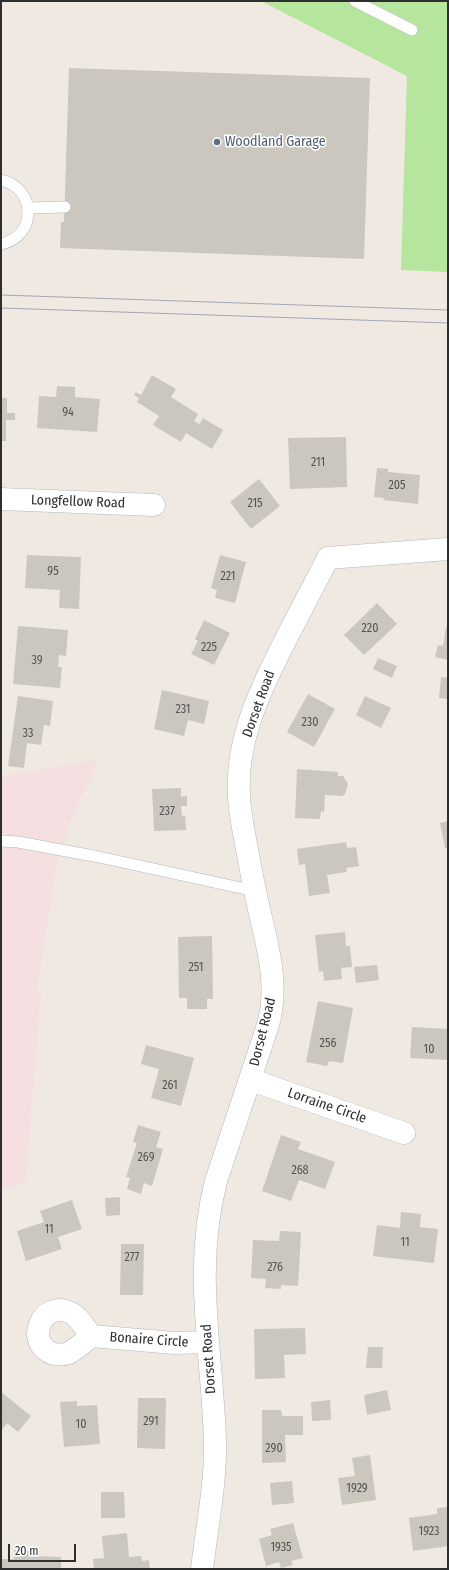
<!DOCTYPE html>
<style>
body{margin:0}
#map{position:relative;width:449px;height:1570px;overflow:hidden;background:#efe9e1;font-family:"Fira Sans Condensed",sans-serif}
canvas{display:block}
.frame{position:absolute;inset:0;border:2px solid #2e2e2e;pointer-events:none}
.scale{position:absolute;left:8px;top:1544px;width:68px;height:18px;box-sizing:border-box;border:2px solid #2e2e2e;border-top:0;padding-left:5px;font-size:12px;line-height:14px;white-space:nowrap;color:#2e2e2e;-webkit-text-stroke:3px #fff;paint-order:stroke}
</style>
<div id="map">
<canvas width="449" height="1570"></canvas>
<div class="frame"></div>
<div class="scale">20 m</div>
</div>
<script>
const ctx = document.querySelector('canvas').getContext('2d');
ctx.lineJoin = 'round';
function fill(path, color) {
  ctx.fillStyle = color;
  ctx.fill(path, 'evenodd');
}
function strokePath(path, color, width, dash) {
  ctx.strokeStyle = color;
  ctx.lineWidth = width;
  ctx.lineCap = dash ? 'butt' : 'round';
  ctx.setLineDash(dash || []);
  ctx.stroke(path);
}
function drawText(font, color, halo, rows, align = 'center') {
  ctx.font = font + ' "Fira Sans Condensed",sans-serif';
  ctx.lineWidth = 3;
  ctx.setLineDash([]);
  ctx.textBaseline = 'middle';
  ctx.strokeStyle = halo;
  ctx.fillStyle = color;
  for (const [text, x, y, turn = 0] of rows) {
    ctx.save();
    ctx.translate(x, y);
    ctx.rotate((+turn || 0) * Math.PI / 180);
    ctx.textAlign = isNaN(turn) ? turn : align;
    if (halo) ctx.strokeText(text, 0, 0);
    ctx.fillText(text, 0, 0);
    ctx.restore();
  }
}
fill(new Path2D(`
 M99,759L69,825L56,868L36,992L41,994L25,1183L1,1190V777Z`), '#f5dfe0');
fill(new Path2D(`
 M261,1H448V272L401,270L407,76Z`), '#b6e59e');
fill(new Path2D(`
 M69,68L370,78L364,259L60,248L61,222H64Z
 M152,375L176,389L171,397L198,414L194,421L200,424L203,418L223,430L212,449L186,433L181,442L153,425L159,416L137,402L139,398L134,395L136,392L141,395Z
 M57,386L75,387V397L100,399L97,432L37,428L39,396L56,397Z
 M1,398H7V413H15V420H6V441H1Z
 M346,437L347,487L290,489L288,438Z
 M377,468L388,469V472L420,475L418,504L383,500L384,498L374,497Z
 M259,479L280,506L251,529L230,502Z
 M27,555L81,557L79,609L59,608L60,590L25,588Z
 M220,555L246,562L235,603L215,598L217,590L211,588Z
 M377,603L397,624L364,655L344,635Z
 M204,620L230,633L214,665L191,654L198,641L195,639Z
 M18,626L68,630L66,656L59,655L58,667H62L60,688L13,684Z
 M446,627H448V660L435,657L438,645L443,646Z
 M378,658L397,666L392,678L373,669Z
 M441,677L448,678V699L439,698Z
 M162,690L209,701L204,724L188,720L184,736L154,729Z
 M308,694L335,709L314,747L287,732Z
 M18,696L53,701L50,726L44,725L41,745L27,743L24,768L8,766Z
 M365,696L391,708L381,728L356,715Z
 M297,769L338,772V776H343L348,784L345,794L342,796L325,795L324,812L321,811L320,819L295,818Z
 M181,788V797L187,796V806H181L182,816L185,815L186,830L154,831L152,789Z
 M448,821V848H445L440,823Z
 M346,842L347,848L356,847L359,866L346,868L347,872L327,875L330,893L309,896L305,864L299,865L297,849Z
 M345,932L346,946H350L352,967L341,968L342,979L324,981L323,971L319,972L315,935Z
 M212,936L213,999H207V1009H187V998H179L178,937Z
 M377,965L379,980L356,983L354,967Z
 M318,1001L353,1008L343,1063L329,1061L327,1066L306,1062Z
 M412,1027L448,1029V1060L410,1058Z
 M146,1045L194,1058L181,1106L151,1098L159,1069L141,1064Z
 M138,1125L161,1132L156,1147L163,1149L152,1186L144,1183L141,1194L127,1189L130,1178L126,1177L137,1143L133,1142Z
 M281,1135L301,1142L298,1149L335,1162L325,1189L299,1180L291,1201L262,1191Z
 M120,1197V1215L106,1216L105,1198Z
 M72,1200L82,1229L58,1237L62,1249L26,1261L17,1231L44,1222L40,1211Z
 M401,1212L421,1214L420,1227L438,1229L434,1263L373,1256L377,1225L400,1228Z
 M280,1231L301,1232L298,1286L281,1285V1289L265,1288L266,1279L251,1278L253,1240L279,1241Z
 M121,1244H144L143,1295H120Z
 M305,1328L306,1354L284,1355L285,1378L255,1379L254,1329Z
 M368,1347H383L382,1368H366Z
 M387,1390L391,1410L367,1415L364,1395Z
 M1,1392L31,1416L18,1432L7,1423L1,1431Z
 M138,1398H166L165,1449L137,1448Z
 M330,1400L331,1420L312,1421L311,1402Z
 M77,1401V1406L97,1405L100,1444L64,1447L60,1402Z
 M262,1410H281L282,1416H303V1435H285L286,1462L262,1463Z
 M370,1455L376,1500L342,1505L338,1478L355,1476L352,1458Z
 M292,1481L294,1503L272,1505L270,1483Z
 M101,1492H124L125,1518H101Z
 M448,1507V1546L413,1551L409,1518L437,1514V1508Z
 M293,1523L303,1558L291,1561L293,1565L281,1568L279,1562L266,1566L259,1539L272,1535L270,1529Z
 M127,1533L129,1557L141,1556L142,1561L149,1560L150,1569H94L93,1559L104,1558L102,1536Z
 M14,1550L33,1551V1556L61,1557V1569H1V1559H14Z`), '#cbc7bf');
const lane = new Path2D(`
 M355,1L412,30
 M1,180C37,188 37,237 1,244
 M28,208L65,207
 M1,841L18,842L99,857L255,891`);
const street = new Path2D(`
 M1,499L154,505
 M251,1080L404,1133
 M91,1336C85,1328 79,1317 71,1313C42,1298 23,1344 54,1354C60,1355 67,1355 72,1351C79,1347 85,1341 91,1336L175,1343L208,1342
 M202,1569C207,1526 216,1483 215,1440C212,1350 193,1270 216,1181L268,1025C279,984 268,949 259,909C254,887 250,866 246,844C243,827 239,810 239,793C236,736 264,682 289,633C302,608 315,583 328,558L448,549`);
strokePath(lane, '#b4b7c1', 12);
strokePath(street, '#b4b7c1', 23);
strokePath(lane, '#fff', 11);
strokePath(street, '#fff', 22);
strokePath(new Path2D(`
 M1,295L448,310
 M1,308L448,323`), '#a3a6b8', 1);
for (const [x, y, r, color] of [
 [217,142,4,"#5c6f8a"]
]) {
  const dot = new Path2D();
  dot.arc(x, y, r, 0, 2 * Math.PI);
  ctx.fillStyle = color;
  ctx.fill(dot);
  strokePath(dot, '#fff', 1.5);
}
drawText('12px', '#555452', null, [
 ["94",68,413],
 ["211",318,463],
 ["205",397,486],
 ["215",255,504],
 ["95",53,572],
 ["221",228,577],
 ["220",370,629],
 ["225",209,648],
 ["39",37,661],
 ["231",183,710],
 ["230",310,723],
 ["33",28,734],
 ["237",167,812],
 ["251",196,968],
 ["256",328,1044],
 ["10",429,1050],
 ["261",170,1086],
 ["269",146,1158],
 ["268",300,1171],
 ["11",49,1230],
 ["11",405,1243],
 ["277",132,1258],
 ["276",275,1268],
 ["291",151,1422],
 ["10",81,1425],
 ["290",274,1449],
 ["1929",357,1489],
 ["1923",429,1532],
 ["1935",281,1548]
]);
drawText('14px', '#4e5e75', '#fff', [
 ["Woodland Garage",225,142]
], 'left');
drawText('14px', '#2e2e2e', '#fff', [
 ["Longfellow Road",78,502,2],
 ["Dorset Road",259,704,-70],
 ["Dorset Road",263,1032,-76],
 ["Lorraine Circle",327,1106,19],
 ["Bonaire Circle",149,1340,4],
 ["Dorset Road",209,1359,-94]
]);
</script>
